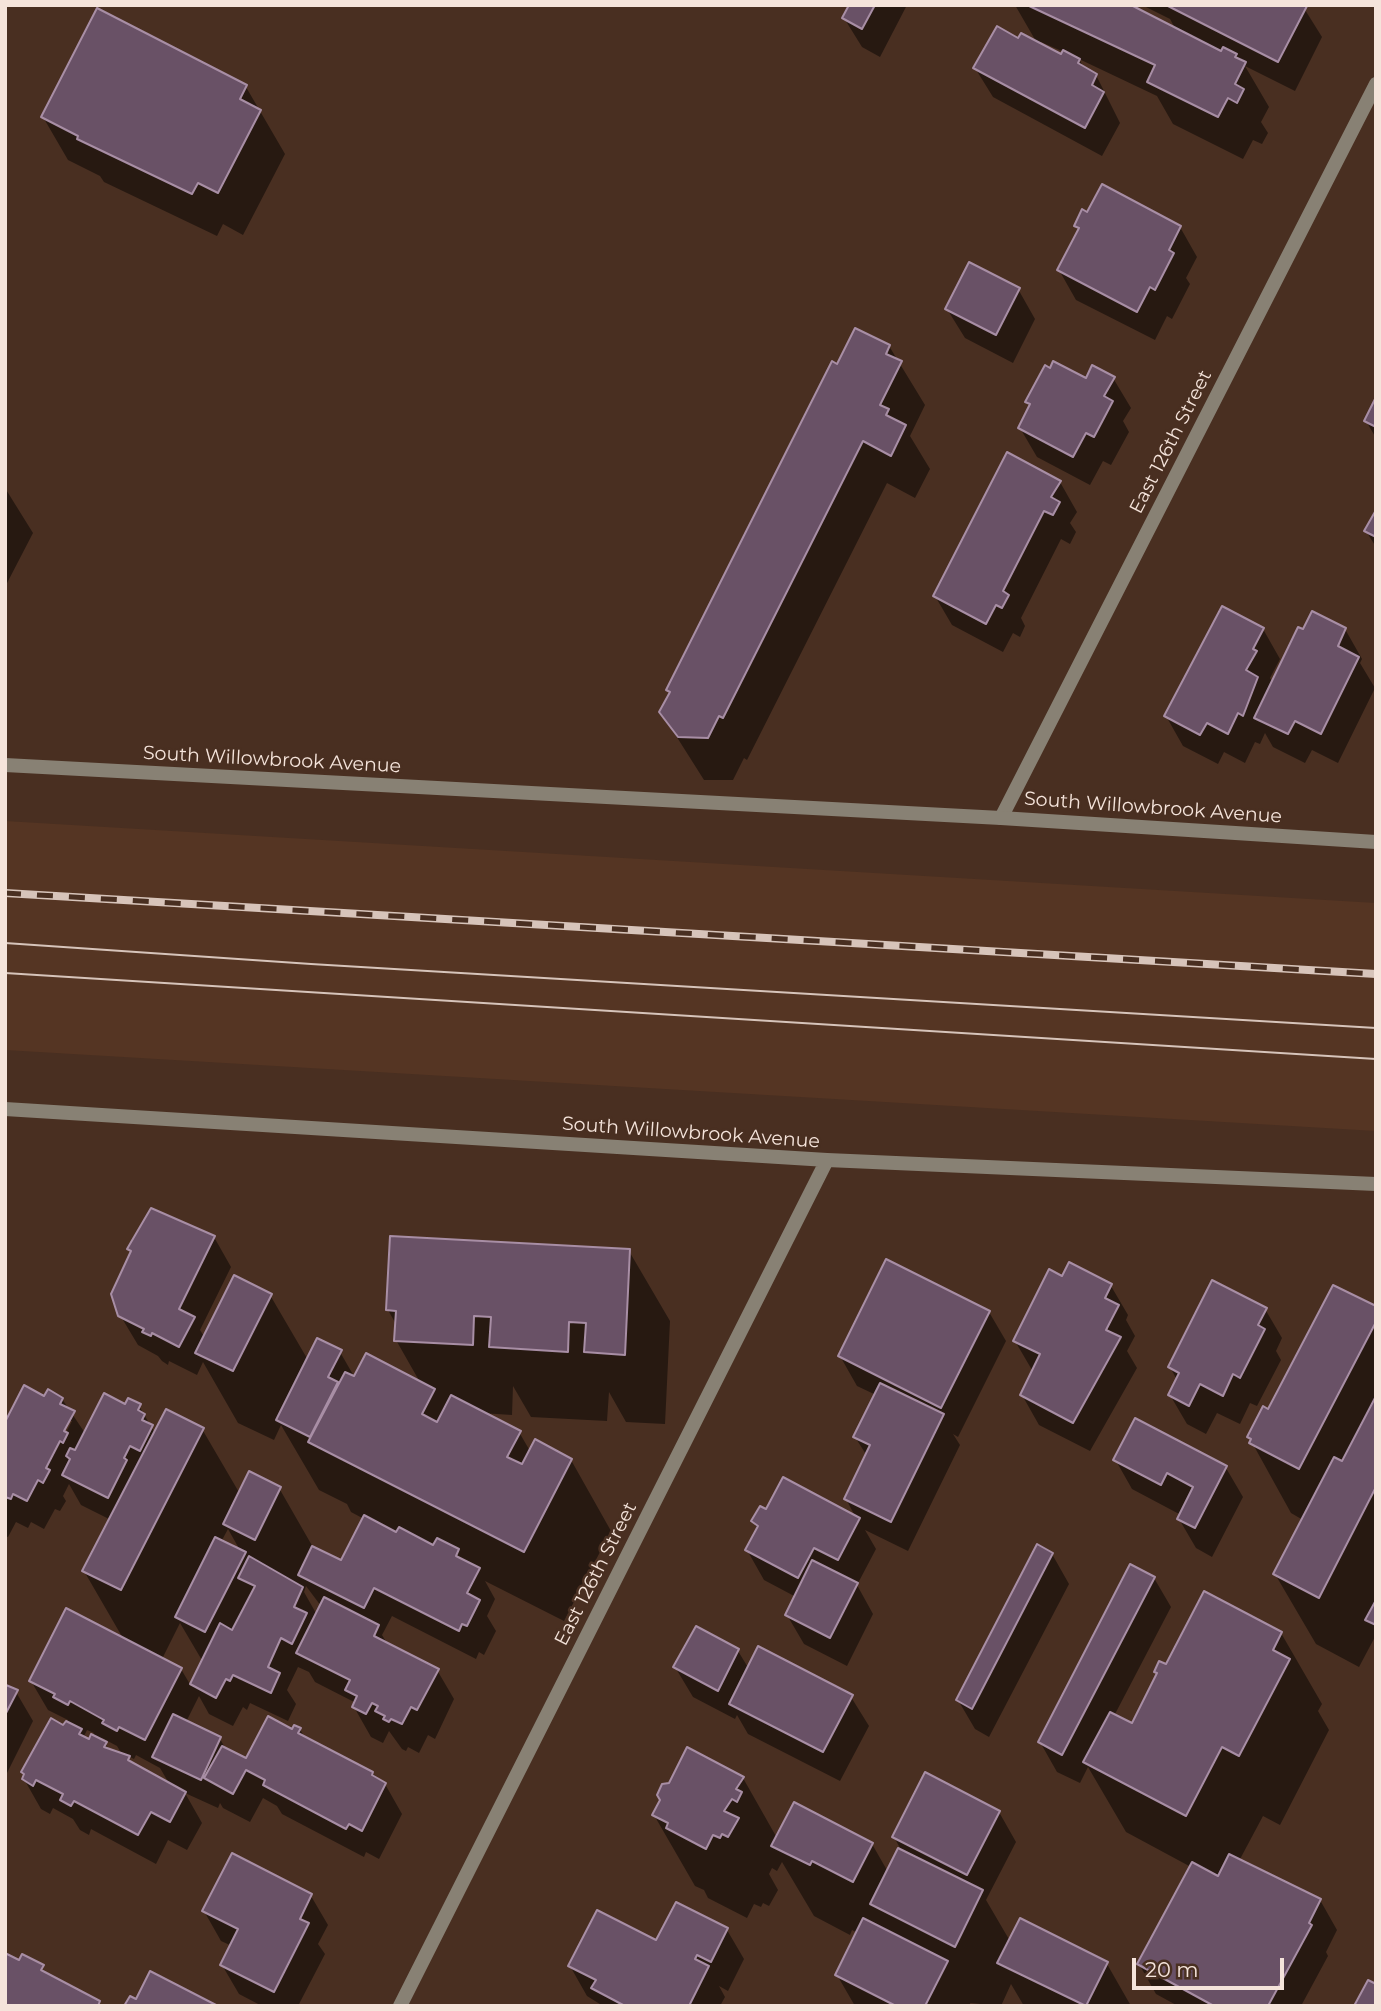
<!DOCTYPE html>
<style>
body{margin:0}
#map{position:relative;width:1381px;height:2011px;overflow:hidden;background:#492f21;font-family:Montserrat,sans-serif}
canvas{display:block}
.frame{position:absolute;inset:0;border:7px solid #f5e4db;pointer-events:none}
.scale{position:absolute;left:1132px;top:1958px;width:152px;height:32px;box-sizing:border-box;border:4px solid #f5e4db;border-top:0;padding-left:9px;font-size:21px;line-height:24px;white-space:nowrap;color:#f5e4db;-webkit-text-stroke:5px #492f21;paint-order:stroke}
</style>
<div id="map">
<canvas width="1381" height="2011"></canvas>
<div class="frame"></div>
<div class="scale">20 m</div>
</div>
<script>
const ctx = document.querySelector('canvas').getContext('2d');
ctx.lineJoin = 'round';
function fill(path, color) {
  ctx.fillStyle = color;
  ctx.fill(path, 'evenodd');
}
function strokePath(path, color, width, dash) {
  ctx.strokeStyle = color;
  ctx.lineWidth = width;
  ctx.lineCap = dash ? 'butt' : 'round';
  ctx.setLineDash(dash || []);
  ctx.stroke(path);
}
function drawText(font, color, halo, rows, align = 'center') {
  ctx.font = font + ' Montserrat,sans-serif';
  ctx.lineWidth = 5;
  ctx.setLineDash([]);
  ctx.textBaseline = 'middle';
  ctx.strokeStyle = halo;
  ctx.fillStyle = color;
  for (const [text, x, y, turn = 0] of rows) {
    ctx.save();
    ctx.translate(x, y);
    ctx.rotate((+turn || 0) * Math.PI / 180);
    ctx.textAlign = isNaN(turn) ? turn : align;
    if (halo) ctx.strokeText(text, 0, 0);
    ctx.fillText(text, 0, 0);
    ctx.restore();
  }
}
fill(new Path2D(`
 M5,821L1376,903V1131L5,1050Z`), '#553523');
fill(new Path2D(`
 M851,5H907L880,57L862,47L844,18Z
 M1015,5H1127L1176,30L1170,19L1142,5H1302L1322,37L1295,91L1245,66L1269,107L1261,122L1268,133L1262,144L1253,140L1243,159L1173,124L1157,96L1079,59L1084,68L1096,75L1120,123L1102,156L993,97L975,68L1019,40L1037,43ZM1041,42L1064,52L1062,56L1040,44Z
 M246,87L285,154L243,235L223,224L217,236L104,182L100,176L68,160L43,117Z
 M1076,226L1180,227L1197,257L1186,278L1190,284L1172,319L1167,316L1155,340L1076,300L1059,270L1080,232Z
 M1018,289L1035,319L1013,363L965,338L947,309Z
 M889,346L925,405L910,436L930,469L915,498L887,483L747,760L744,758L733,780H704L661,712L670,694L668,690L838,366Z
 M1051,370L1086,380L1113,378L1131,408L1123,421L1129,432L1111,465L1103,461L1090,485L1037,457L1020,428L1030,407L1027,402Z
 M1376,401V438L1366,421Z
 M1060,482L1077,512L1070,523L1076,532L1070,544L1061,539L1021,618L1025,626L1020,637L1013,633L1003,652L952,625L935,596Z
 M5,488L33,533L5,587Z
 M1376,514V547L1366,531Z
 M1263,629L1280,659L1270,678L1273,683L1304,632L1345,629L1362,659L1360,663L1375,688L1338,763L1312,750L1305,763L1273,747L1265,733L1260,744L1255,742L1245,763L1224,752L1218,764L1183,746L1166,716ZM1254,681L1256,684L1247,702Z
 M214,1237L231,1267L200,1330L205,1338L270,1295L308,1360L340,1352L355,1378L421,1384L396,1340L397,1326L388,1310L629,1251L670,1321L665,1424L626,1422L609,1392L607,1421L531,1417L513,1386L512,1415L481,1413L519,1432L530,1451L571,1460L611,1531L564,1621L485,1581L495,1599L487,1616L496,1631L484,1655L479,1652L476,1659L392,1616L382,1635L388,1645L437,1670L454,1699L435,1739L428,1735L419,1753L408,1747L406,1751L402,1749L389,1731L383,1743L371,1737L354,1707L356,1703L315,1682L309,1672L298,1667L287,1690L296,1704L288,1721L250,1703L247,1710L243,1707L233,1726L209,1714L199,1696L186,1722L220,1739L227,1751L246,1761L300,1729L305,1739L372,1773L385,1784L402,1814L379,1859L366,1852L364,1857L282,1814L277,1806L263,1798L250,1822L223,1808L220,1803L218,1808L185,1793L202,1823L187,1850L168,1840L156,1864L91,1829L89,1835L80,1830L73,1819L53,1808L50,1814L41,1809L24,1779L68,1720L48,1710L31,1681L124,1640L84,1571L111,1520L81,1505L69,1484L63,1496L66,1501L60,1511L55,1509L44,1529L31,1522L28,1528L16,1522L8,1537L5,1536V1428L45,1398L62,1399L85,1433L126,1406H139L155,1433L202,1429L240,1494L279,1488L314,1549L342,1563L364,1519L351,1512L347,1504L319,1490L281,1425L274,1440L238,1423L203,1362L197,1375L169,1361L168,1365L162,1361L158,1356L138,1345L120,1315L132,1254L129,1249ZM68,1421H72L62,1440L59,1438ZM228,1529L241,1552L221,1542ZM306,1586L321,1606L317,1615L304,1592ZM180,1623L203,1662L191,1686L181,1669L162,1659ZM87,1730L94,1733L89,1742L84,1736ZM102,1738L117,1746L123,1756L110,1751ZM136,1755L160,1768L170,1785L133,1765L128,1756L134,1759Z
 M1063,1279L1111,1286L1128,1315L1126,1320L1135,1336L1127,1351L1137,1368L1090,1451L1039,1425L1022,1395L1032,1370L1015,1341Z
 M1376,1308V1635L1359,1667L1316,1644L1275,1574L1303,1520L1291,1513L1249,1437L1269,1411Z
 M1265,1309L1282,1338L1276,1351L1281,1360L1257,1406L1250,1403L1240,1424L1217,1413L1206,1434L1187,1424L1170,1395L1177,1380L1170,1367Z
 M989,1312L1006,1341L958,1437L953,1434L960,1445L908,1551L865,1530L876,1549L857,1585L873,1614L847,1666L804,1644L787,1615L796,1597L764,1580L747,1550L758,1530L753,1521L767,1511L856,1518L846,1499L867,1456L855,1437L876,1395L857,1386L840,1356Z
 M1115,1459L1226,1468L1243,1497L1212,1557L1196,1548L1179,1519L1181,1515L1132,1489Z
 M1052,1554L1069,1584L989,1737L975,1729L958,1700Z
 M1154,1578L1171,1607L1114,1716L1133,1725L1158,1675L1156,1672L1281,1633L1322,1704L1318,1711L1329,1730L1280,1825L1263,1816L1239,1861L1320,1900L1337,1930L1326,1952L1328,1956L1301,2006H1178L1156,1994L1139,1964L1191,1867L1126,1832L1088,1767L1080,1783L1057,1772L1040,1742Z
 M696,1628L738,1651L749,1669L851,1697L869,1726L840,1781L748,1734L737,1715L735,1719L693,1697L675,1667Z
 M5,1691L16,1692L33,1721L5,1777Z
 M743,1778L777,1838L872,1844L888,1872L900,1848L894,1837L999,1812L1016,1842L986,1900L1010,1941L1107,1964L1131,2006H1024L1011,1984L1001,2006L970,2003L971,2006H855L837,1975L858,1933L852,1930L850,1935L814,1916L782,1862L777,1871L772,1868L769,1874L778,1890L769,1906L763,1903L761,1907L754,1904L747,1918L708,1898L704,1890L695,1886L654,1815Z
 M311,1896L328,1925L318,1944L325,1954L298,2006H262L239,1994L222,1965L232,1946L221,1941L204,1911Z
 M727,1930L744,1959L728,1991L719,1986L725,1997L720,2006H603L587,1996L570,1966L657,1942Z`), '#0007');
const building = new Path2D(`
 M849,5H875L862,29L842,18Z
 M1027,5H1131L1221,51L1223,47L1237,54L1235,57L1246,62L1235,84L1244,89L1237,103L1228,98L1218,117L1147,82L1155,65Z
 M1166,5H1306L1307,6L1278,62Z
 M97,8L247,85L240,99L261,110L218,193L198,183L192,194L77,139L78,136L41,117Z
 M997,26L1018,38L1021,33L1061,54L1063,50L1080,59L1078,63L1097,74L1092,85L1104,92L1085,128L973,68Z
 M1102,184L1181,226L1169,250L1174,253L1155,290L1150,287L1137,312L1057,270L1079,228L1074,226L1082,209L1087,212Z
 M969,262L1020,288L996,335L945,309Z
 M855,328L890,345L886,354L902,361L880,405L889,409L886,415L906,425L891,456L863,441L723,718L719,716L708,738L678,737L659,712L670,692L666,690L832,361L837,364Z
 M1053,361L1086,378L1092,365L1115,377L1104,396L1113,401L1094,437L1086,433L1073,457L1018,428L1030,404L1025,402L1045,365L1050,368Z
 M1376,397V427L1364,421Z
 M1007,452L1061,481L1051,497L1060,502L1053,515L1044,511L1003,591L1009,595L1002,608L996,605L986,624L933,596Z
 M1376,510V537L1364,531Z
 M1222,606L1264,628L1253,649L1257,651L1246,670L1258,677L1243,716L1238,713L1228,734L1207,723L1200,735L1164,716Z
 M1312,611L1346,628L1338,646L1359,657L1321,734L1295,721L1288,734L1254,718L1298,627L1303,629Z
 M151,1208L215,1236L179,1309L195,1317L179,1347L152,1333L151,1336L142,1332L144,1329L118,1316L111,1294L131,1251L127,1249Z
 M390,1236L630,1249L625,1355L584,1352L586,1323L569,1322L568,1352L489,1347L491,1317L474,1316L473,1345L394,1341L396,1311L386,1310Z
 M886,1259L990,1311L941,1408L838,1356Z
 M1069,1262L1112,1284L1105,1298L1119,1305L1106,1330L1121,1337L1073,1423L1020,1395L1040,1354L1013,1341L1049,1269L1062,1276Z
 M234,1275L272,1294L233,1371L195,1353Z
 M1212,1280L1267,1308L1258,1325L1265,1329L1240,1378L1233,1374L1223,1396L1200,1384L1189,1406L1168,1395L1179,1373L1168,1367Z
 M1333,1285L1376,1306V1322L1299,1469L1249,1443L1251,1439L1247,1437L1263,1406L1268,1409Z
 M317,1338L342,1350L328,1377L338,1382L310,1437L276,1420Z
 M366,1353L435,1389L422,1414L437,1422L451,1395L521,1431L507,1457L522,1464L535,1439L572,1459L524,1552L308,1442L345,1372L354,1376Z
 M880,1383L944,1414L891,1522L844,1499L870,1445L853,1437Z
 M24,1385L44,1396L48,1389L63,1398L60,1404L75,1411L64,1431L68,1433L63,1443L60,1441L46,1468L50,1470L43,1483L38,1480L27,1501L13,1494L11,1499L5,1497V1422Z
 M104,1393L125,1404L128,1398L141,1404L138,1410L145,1414L142,1420L153,1425L140,1451L130,1446L124,1458L127,1460L108,1498L62,1475L70,1459L66,1456L70,1448L75,1450Z
 M1376,1396V1487L1319,1598L1273,1574L1334,1457L1342,1461Z
 M166,1409L204,1428L121,1590L82,1571Z
 M1135,1418L1227,1466L1195,1528L1177,1519L1193,1487L1167,1473L1161,1485L1113,1460Z
 M249,1471L281,1487L255,1540L223,1524Z
 M783,1477L860,1518L838,1560L814,1548L798,1578L745,1550L758,1526L751,1521L760,1506L766,1509Z
 M364,1515L396,1532L399,1527L433,1545L437,1538L459,1549L456,1556L480,1568L467,1593L480,1600L467,1626L462,1624L459,1631L374,1588L364,1608L298,1575L312,1546L341,1560Z
 M215,1537L246,1552L205,1632L175,1617Z
 M1037,1544L1053,1553L972,1709L956,1700Z
 M249,1556L303,1587L294,1607L307,1613L292,1644L281,1638L268,1667L280,1673L271,1693L233,1675L230,1681L226,1679L216,1698L190,1684L220,1623L232,1630L255,1586L238,1578Z
 M812,1560L858,1583L830,1638L785,1615Z
 M1130,1564L1155,1577L1062,1755L1038,1742Z
 M1204,1591L1282,1632L1273,1650L1290,1659L1239,1756L1222,1747L1186,1816L1083,1762L1110,1712L1132,1723L1157,1673L1154,1672L1159,1661L1166,1664Z
 M324,1597L379,1625L374,1636L439,1669L417,1710L411,1707L402,1724L391,1719L389,1722L383,1719L385,1716L375,1711L378,1706L372,1703L366,1714L352,1707L357,1696L345,1690L350,1680L296,1653Z
 M1376,1600V1625L1365,1620Z
 M66,1608L182,1668L145,1740L119,1727L117,1731L102,1723L104,1720L70,1701L68,1705L53,1697L55,1694L29,1681Z
 M696,1626L739,1649L718,1691L673,1667Z
 M758,1646L853,1695L823,1752L729,1704Z
 M6,1685L18,1690L5,1715V1687Z
 M173,1714L221,1737L201,1780L152,1757Z
 M268,1716L292,1729L294,1725L301,1728L298,1733L373,1772L372,1775L386,1783L362,1831L349,1824L346,1829L263,1785L265,1780L246,1770L233,1794L204,1778L222,1746L246,1758Z
 M51,1718L63,1725L66,1721L82,1729L79,1734L89,1739L91,1734L107,1742L104,1747L130,1756L128,1760L186,1792L170,1822L151,1812L138,1835L74,1801L71,1806L60,1800L63,1794L36,1780L33,1786L22,1779L24,1774L21,1772Z
 M687,1747L744,1777L736,1789L742,1792L737,1802L732,1799L724,1811L739,1818L728,1837L722,1834L720,1838L713,1835L706,1849L666,1828L668,1823L652,1815L660,1800L657,1795L662,1784L669,1783Z
 M925,1772L1000,1811L967,1875L892,1837Z
 M794,1802L873,1843L853,1882L812,1861L810,1865L771,1846Z
 M898,1848L983,1890L955,1947L870,1904Z
 M232,1853L312,1894L300,1919L309,1923L274,1992L220,1965L238,1929L202,1911Z
 M1229,1854L1321,1899L1309,1923L1312,1925L1268,2006H1214L1137,1964L1192,1862L1218,1876Z
 M676,1902L728,1928L711,1962L697,1955L695,1959L709,1966L689,2006H625L591,1988L596,1980L568,1966L597,1910L656,1940Z
 M863,1918L948,1961L925,2006H896L835,1975Z
 M1020,1918L1108,1962L1086,2006L997,1963Z
 M5,1953L19,1960L22,1954L44,1965L41,1970L100,2001L98,2006H5Z
 M150,1971L218,2006H124L130,1996L136,1999Z
 M1368,1980L1376,1984V2006H1354Z`);
fill(building, '#695166');
strokePath(building, '#a88ea5', 2);
strokePath(new Path2D(`
 M1001,818L1376,84
 M5,1109L827,1160L1376,1184
 M400,2006L827,1160`), '#888174', 14);
strokePath(new Path2D(`
 M5,765L1001,818L1376,842`), '#888174', 14);
strokePath(new Path2D(`
 M5,943L311,964L1376,1028
 M5,973L1376,1059`), '#d7c4ba', 2);
const rail = new Path2D(`
 M5,893L1376,974`);
strokePath(rail, '#d7c4ba', 8);
strokePath(rail, '#492f21', 5, [16]);
drawText('19px', '#f5e4db', '#492f21', [
 ["East 126th Street",1171,442,-63],
 ["South Willowbrook Avenue",272,760,3],
 ["South Willowbrook Avenue",1153,808,4],
 ["South Willowbrook Avenue",691,1133,4],
 ["East 126th Street",596,1574,-63]
]);
</script>
